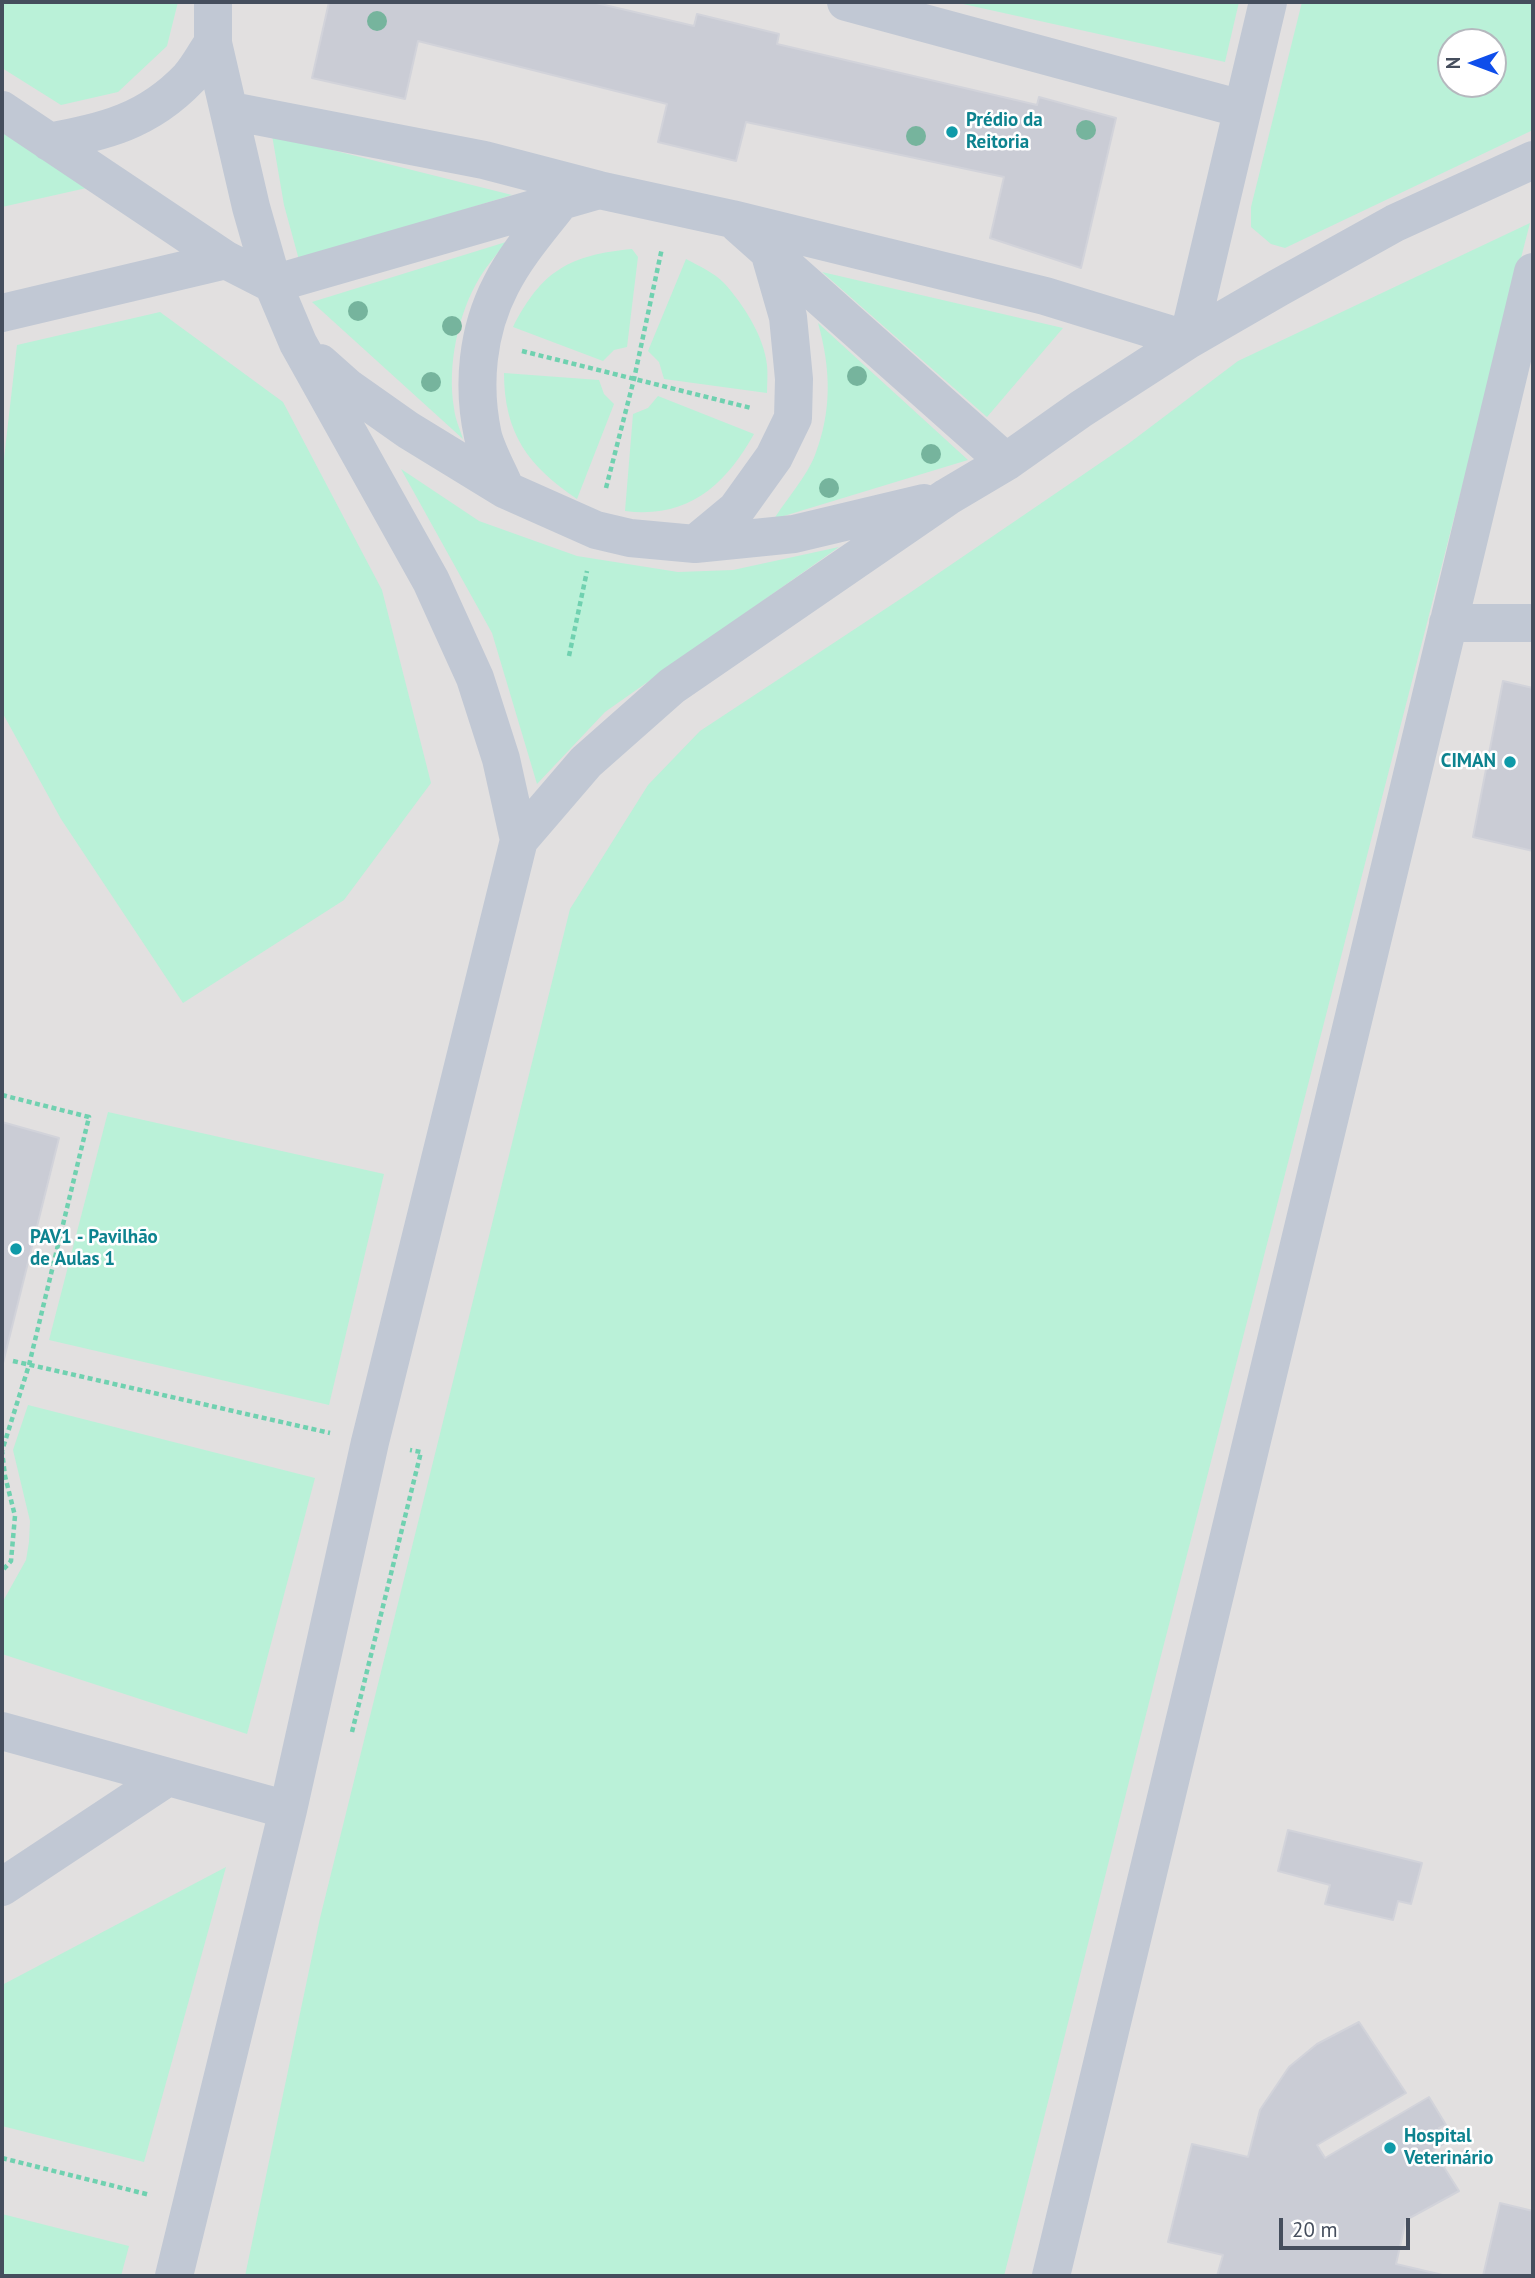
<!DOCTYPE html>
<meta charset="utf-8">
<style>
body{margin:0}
#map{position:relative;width:1535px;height:2278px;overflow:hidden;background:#f1efee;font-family:"PT Sans",sans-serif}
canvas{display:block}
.frame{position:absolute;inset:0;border:4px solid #454e5d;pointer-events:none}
.north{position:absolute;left:1437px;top:28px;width:70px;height:70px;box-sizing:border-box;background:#fff;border:2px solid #b5b8be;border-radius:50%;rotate:270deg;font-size:19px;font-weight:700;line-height:28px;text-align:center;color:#454e5d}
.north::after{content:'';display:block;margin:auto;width:24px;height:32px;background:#0f4eeb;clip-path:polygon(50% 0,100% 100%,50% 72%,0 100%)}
.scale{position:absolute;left:1279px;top:2218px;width:131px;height:32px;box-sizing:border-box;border:4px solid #454e5d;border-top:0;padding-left:9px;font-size:21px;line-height:24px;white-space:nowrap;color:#454e5d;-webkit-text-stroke:5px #fff;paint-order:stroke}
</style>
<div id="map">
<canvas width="1535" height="2278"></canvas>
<div class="frame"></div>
<div class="north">N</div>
<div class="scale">20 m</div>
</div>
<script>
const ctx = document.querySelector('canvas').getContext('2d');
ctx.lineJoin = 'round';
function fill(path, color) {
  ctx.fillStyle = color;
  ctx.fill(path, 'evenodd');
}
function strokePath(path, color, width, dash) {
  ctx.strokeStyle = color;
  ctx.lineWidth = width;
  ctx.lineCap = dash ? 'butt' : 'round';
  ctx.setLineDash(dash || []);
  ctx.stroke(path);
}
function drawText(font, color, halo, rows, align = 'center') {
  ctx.font = font + ' "PT Sans",sans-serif';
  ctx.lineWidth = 5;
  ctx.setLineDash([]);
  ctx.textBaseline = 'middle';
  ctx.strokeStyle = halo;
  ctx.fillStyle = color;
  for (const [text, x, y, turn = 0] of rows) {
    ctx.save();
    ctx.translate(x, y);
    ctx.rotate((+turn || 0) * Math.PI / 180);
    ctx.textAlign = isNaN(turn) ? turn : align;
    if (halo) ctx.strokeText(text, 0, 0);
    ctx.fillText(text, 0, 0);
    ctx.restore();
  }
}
fill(new Path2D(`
 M2,2H1533V2276H2ZM1451,42H1493V84H1451Z`), '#e2e0e0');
fill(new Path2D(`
 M2,2H178L167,46L118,92L61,105L2,68Z
 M954,2H1239L1225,62Z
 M1302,2H1533V130L1285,248L1271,244L1251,227V207ZM1451,42H1493V84H1451Z
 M2,126L100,185L2,207Z
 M272,135L512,195L299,260L284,205Z
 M1530,223L1156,1675L1004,2276H245L320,1918L570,909L648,785L700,731L911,592L1128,444L1238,361Z
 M506,242C498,253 488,264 480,277C458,313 447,366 454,408C455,419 460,429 463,439L312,302Z
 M632,249L638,257L627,347L614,350L603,361L513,327C542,270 570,255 632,249Z
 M686,259C699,266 713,272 724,283C743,304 764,336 767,365C768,374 767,384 767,393L664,379L659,362L648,351Z
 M822,272L1063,328L987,417Z
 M160,312L283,402L382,590L431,783L344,900L183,1003L61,819L2,712V476L17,345Z
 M818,323L968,460L774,519C786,500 807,476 815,455C832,411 831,369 818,323Z
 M504,373L599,380L604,394L614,404L577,499C528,466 504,433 504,373Z
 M658,396L754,434C725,486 687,519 625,511L633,414L648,408Z
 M401,469L479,521L577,556L678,572L733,570L839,547L605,712L537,784L492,633Z
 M108,1112L384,1174L329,1405L49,1340Z
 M28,1405L315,1478L247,1734L2,1654V1603L26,1560L29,1542L30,1521L13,1450Z
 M226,1867L144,2162L2,2126V1985Z
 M2,2214L129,2246L121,2276H2Z`), '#baf1d8');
const building = new Path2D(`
 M329,2H592L694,26L697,14L779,34L777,44L1037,105L1039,97L1116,118L1081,268L990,238L1004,177L746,122L736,161L658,142L667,104L418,41L405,99L312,78Z
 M1503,681L1533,688V851L1473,837Z
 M2,1122L59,1138L2,1367Z
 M1288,1830L1422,1863L1411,1904L1398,1901L1393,1920L1325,1904L1330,1885L1278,1871Z
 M1359,2022L1406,2093L1317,2145L1325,2158L1429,2097L1446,2125L1439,2128L1447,2142L1433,2150L1459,2191L1406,2220L1396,2264L1447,2276H1217L1223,2255L1168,2242L1192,2144L1248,2157L1260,2110L1289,2067L1317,2044Z
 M1500,2203L1533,2211V2276H1483Z`);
fill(building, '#caccd5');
strokePath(building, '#d2d3da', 2);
strokePath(new Path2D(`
 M522,351L751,408
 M606,488L634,379L662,248
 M569,656L587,571
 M2,1095L89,1117L29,1365L2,1451L5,1476L15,1516L11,1561L2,1571
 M13,1361L330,1433
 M352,1732L421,1452L410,1450
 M2,2158L150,2195`), '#70d1b0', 4.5, [5, 3.5]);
strokePath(new Path2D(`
 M846,2L1242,109
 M2,110L226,260
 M231,111L484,160L599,190L732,219L1045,296L1188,340L1268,2
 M49,142C105,131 147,122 189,78C198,68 205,54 213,43
 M738,224L1006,462
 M2,313L226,260L273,284L599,190
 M320,363L347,387L408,430L506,490L596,530L630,538L695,544L794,534L924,503
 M506,490C499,473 488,454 483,436C472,386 477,331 501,285C516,255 539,229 560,202
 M695,544L736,510L774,457L793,418L794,379L788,317L769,251
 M1448,623H1533
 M519,840L586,762L672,686L947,497L1006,462L1081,409L1188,340L1278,288L1395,223L1533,160
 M2,1731L288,1810
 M2,1887L168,1777
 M174,2276L288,1810L370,1442L519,840L501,759L475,678L431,581L298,343L273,284L251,207L213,43V2
 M1051,2276L1533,272`), '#c1c8d4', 38);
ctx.fillStyle = '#76b49d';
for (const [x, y] of [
 [377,21],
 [1086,130],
 [916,136],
 [358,311],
 [452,326],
 [857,376],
 [431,382],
 [931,454],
 [829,488]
]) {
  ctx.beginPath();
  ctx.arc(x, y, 10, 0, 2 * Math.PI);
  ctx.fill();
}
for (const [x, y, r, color] of [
 [952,132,7,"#0f9aa8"],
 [1510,762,7,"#0f9aa8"],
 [16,1249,7,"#0f9aa8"],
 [1390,2148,7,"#0f9aa8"]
]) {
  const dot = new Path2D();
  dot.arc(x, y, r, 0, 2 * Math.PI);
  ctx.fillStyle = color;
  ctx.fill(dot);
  strokePath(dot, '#fff', 2.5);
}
drawText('bold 19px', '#0d838f', '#fff', [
 ["Prédio da",966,121],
 ["Reitoria",966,143],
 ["CIMAN",1496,762,"right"],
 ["PAV1 - Pavilhão",30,1238],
 ["de Aulas 1",30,1260],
 ["Hospital",1404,2137],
 ["Veterinário",1404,2159]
], 'left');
</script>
